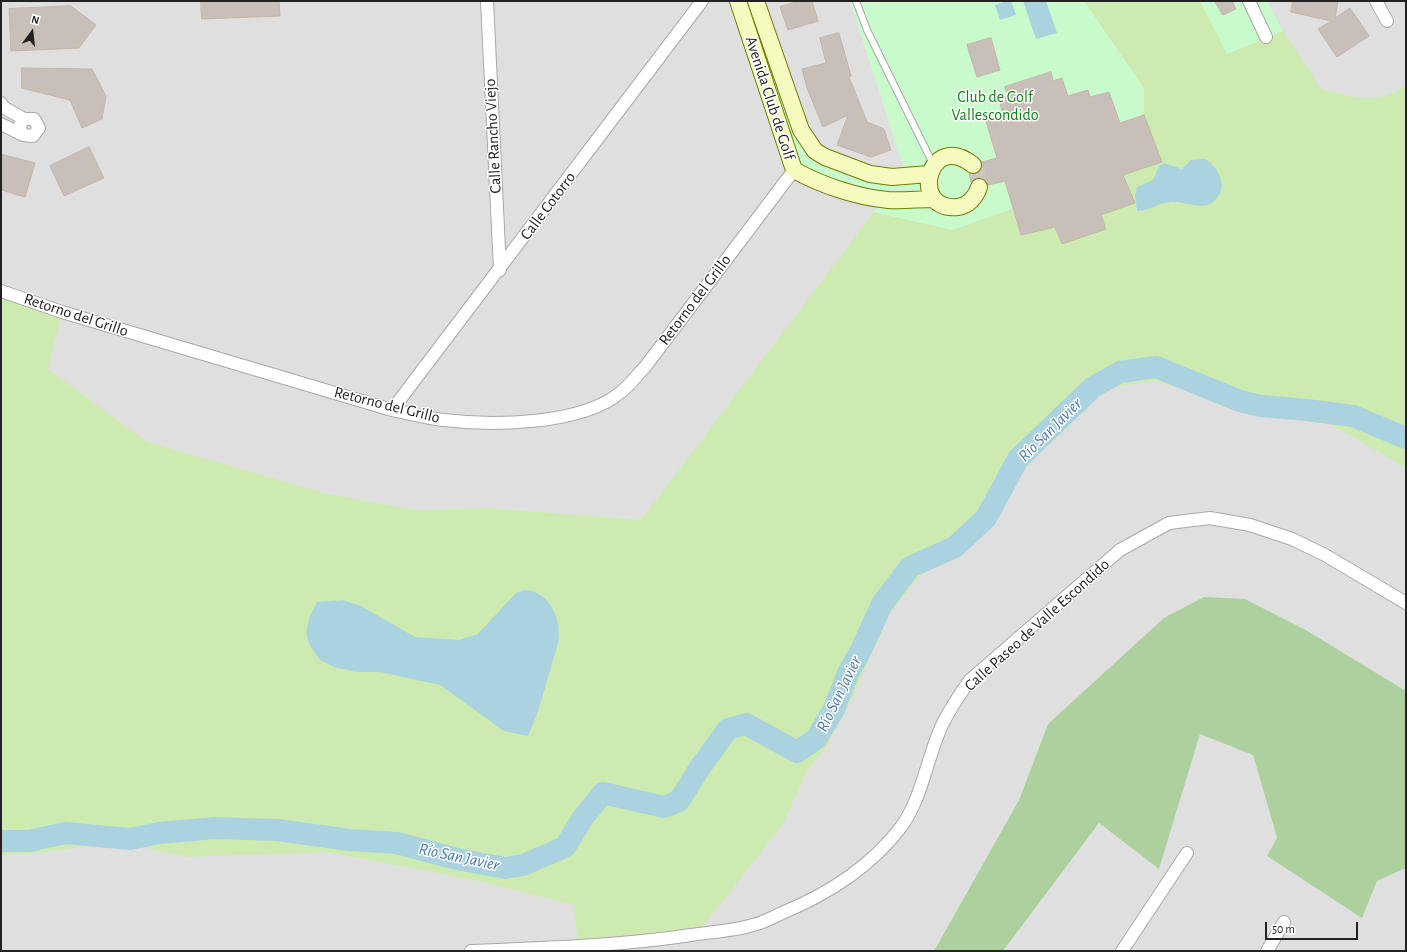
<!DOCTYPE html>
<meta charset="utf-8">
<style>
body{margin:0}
#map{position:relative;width:1407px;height:952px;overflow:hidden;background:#f2efe9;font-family:"Alegreya Sans",sans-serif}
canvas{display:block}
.frame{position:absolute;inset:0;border:2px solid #222;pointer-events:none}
.north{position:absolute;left:12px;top:12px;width:40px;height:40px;-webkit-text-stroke:3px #fff;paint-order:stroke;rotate:15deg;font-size:11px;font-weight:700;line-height:16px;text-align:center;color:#222}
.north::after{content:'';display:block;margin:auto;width:14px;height:18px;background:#222;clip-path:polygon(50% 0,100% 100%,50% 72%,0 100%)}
.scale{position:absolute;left:1265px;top:922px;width:93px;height:18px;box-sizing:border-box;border:2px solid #222;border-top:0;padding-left:5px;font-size:12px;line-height:14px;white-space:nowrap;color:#222;-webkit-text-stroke:3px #fff;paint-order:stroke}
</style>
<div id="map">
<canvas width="1407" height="952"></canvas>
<div class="frame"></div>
<div class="north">N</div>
<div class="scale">50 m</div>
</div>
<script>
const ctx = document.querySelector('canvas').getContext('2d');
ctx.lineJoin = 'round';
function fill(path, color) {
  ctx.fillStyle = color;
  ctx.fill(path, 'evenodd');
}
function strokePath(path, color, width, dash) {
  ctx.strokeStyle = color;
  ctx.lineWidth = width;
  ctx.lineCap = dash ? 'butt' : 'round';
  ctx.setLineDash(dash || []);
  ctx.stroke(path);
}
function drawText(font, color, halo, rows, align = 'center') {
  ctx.font = font + ' "Alegreya Sans",sans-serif';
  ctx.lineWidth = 3;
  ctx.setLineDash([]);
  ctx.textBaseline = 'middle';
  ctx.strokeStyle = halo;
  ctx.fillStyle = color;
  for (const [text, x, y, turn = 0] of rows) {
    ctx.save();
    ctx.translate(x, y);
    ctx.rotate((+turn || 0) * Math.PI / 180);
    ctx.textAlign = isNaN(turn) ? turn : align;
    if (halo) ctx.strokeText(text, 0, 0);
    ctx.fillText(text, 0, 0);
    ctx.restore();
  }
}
fill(new Path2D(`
 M1,1H1406V691L1306,630L1245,599L1048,724L1019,800L934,951H1Z
 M1200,733L1253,755L1277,838L1362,917L1377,881L1406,868V951H1003L1099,823L1159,869Z`), '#e0dfdf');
fill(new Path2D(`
 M1084,1H1200L1227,53L1283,31L1321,89C1353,97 1377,106 1406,85V468L1325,421L1268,413L1228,409L1204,397L1156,381L1107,388L1058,430L1024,470L1001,511L981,536L919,577L890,613L847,709L826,748L808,769L783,824L697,934L578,947L574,905L479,881L327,852L188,857L126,844L89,846L47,852L1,855V291L62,312L48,369L147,442L328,494L415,510L486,508L641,520L874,212L952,230L1013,209L1055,227L1106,229L1101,215L1135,203L1123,175L1144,115V88Z`), '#cdebb0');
fill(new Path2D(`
 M1204,597L1245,599L1306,630L1406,691V868L1377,881L1362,918L1267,856L1277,838L1253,755L1200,734L1159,869L1099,823L1003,951H934L1019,800L1048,724L1164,618Z`), '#add19e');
fill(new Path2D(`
 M738,1H756L815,151L870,174L904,169L850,1H1084L1144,88V115L1162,162L1124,175L1135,203L1101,215L1106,229L1062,244L1055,227L1021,235L1012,209L952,230L874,212L883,199L794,170Z
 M1200,1H1267L1283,31L1227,54Z`), '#c8facc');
fill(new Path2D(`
 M1007,1H1011L1016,15L1000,20L995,5Z
 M1023,1H1046L1057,33L1036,39Z
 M1205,159C1214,164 1219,172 1221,181C1223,188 1221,193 1217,198C1205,214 1185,200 1170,202C1158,203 1149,211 1137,211L1135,195L1137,187L1153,180L1159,166L1164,163L1182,169L1191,160Z
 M525,590C547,592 558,611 559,633C559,643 555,654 552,663C545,688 539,712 528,736L504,731L440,685L380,672H356L334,667L320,660L310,646L306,632L310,616L317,602L343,600L361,606L415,637L459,640L478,634L516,593Z`), '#aad3df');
strokePath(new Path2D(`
 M1,841H29L65,833L130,839L159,833L215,828L277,830L350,840L397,843L457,859L505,868L523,865L565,847L582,819L603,793L664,807L679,801L701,766L728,729L746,724L797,752L816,739L834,709L848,673L860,652L882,604L910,567L955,547L986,518L1018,459L1093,387L1120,372L1156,367L1240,401L1261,406L1307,410L1353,416L1406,438`), '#aad3df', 22);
const building = new Path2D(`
 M201,1H279L280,16L202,19Z
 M800,1H812L818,21L788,30L780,7Z
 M1215,1H1232L1236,9L1223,15Z
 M1293,1H1338L1335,18L1350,8L1369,36L1337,57L1318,29L1331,21L1291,12Z
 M71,6L96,25L79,48L11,51L9,9Z
 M839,33L851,76L849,77L867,122L884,129L891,150L871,157L837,145L848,115L823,127L807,88L802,69L826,63L820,38Z
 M991,38L1000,70L977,77L967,45Z
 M22,68L92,69L106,96L102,119L82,128L70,100L22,88Z
 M1051,72L1053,81L1062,78L1068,96L1088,90L1090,97L1109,92L1120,123L1144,115L1162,162L1123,175L1135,203L1101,215L1106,229L1062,244L1055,227L1021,235L1005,181L988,185L986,181L978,178L971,182L969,174L978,173L981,169L982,162L997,158L986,121L1003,115L999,99L1008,96L1005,87Z
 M89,147L104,178L64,196L50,166Z
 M1,154L35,163L25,197L1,190Z`);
fill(building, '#c7bfb8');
strokePath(building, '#c4b6ab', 1);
strokePath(new Path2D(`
 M973,165L978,172L979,187`), '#c8c6c1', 16, [16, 8]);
const lane = new Path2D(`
 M856,1L867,30L933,164`);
const street = new Path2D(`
 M487,1L500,270
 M1249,1L1266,37
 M1376,1L1387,21
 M1,103L3,107L24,119
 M24,119H34L39,128L33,136L23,135L19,127Z
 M1,124L23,135
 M1,291L62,312L392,410C409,413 426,418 444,420C493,426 582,425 621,392C630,385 637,375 645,367L794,170
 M392,410L702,1
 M471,951C545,948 618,946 691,935C711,932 733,931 753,925C763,923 773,917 782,913C828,894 870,868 901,827C923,797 927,756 943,723C951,707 960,694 970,680L1120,550L1169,523L1210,518L1250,525L1292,539L1325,555L1406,603
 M1122,951L1187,853
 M1267,951L1284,922`);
const secondary = new Path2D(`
 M738,1L794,170C821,185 856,197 888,200C903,201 919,199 934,199
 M756,1L801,130L815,151L825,157L870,174L892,177L929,174
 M973,165C929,129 908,212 958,207C968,206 976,197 979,187`);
strokePath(lane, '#a9a9a9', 8);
strokePath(street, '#a9a9a9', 14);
strokePath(secondary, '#707d05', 18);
strokePath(lane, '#fff', 6);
strokePath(street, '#fff', 12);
strokePath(secondary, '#f7fabf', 16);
drawText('16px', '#0c8416', '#fff', [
 ["Club de Golf",995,97],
 ["Vallescondido",995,115]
]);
drawText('16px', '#222', '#fff', [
 ["Avenida Club de Golf",770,98,72],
 ["Calle Rancho Viejo",493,136,-93],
 ["Calle Cotorro",548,206,-53],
 ["Retorno del Grillo",695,300,-53],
 ["Retorno del Grillo",76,315,18],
 ["Retorno del Grillo",387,405,14],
 ["Calle Paseo de Valle Escondido",1037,625,-42]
]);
drawText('italic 17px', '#4a7aab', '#fff', [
 ["Río San Javier",1050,430,-45],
 ["Río San Javier",839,694,-64],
 ["Río San Javier",459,857,12]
]);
</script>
